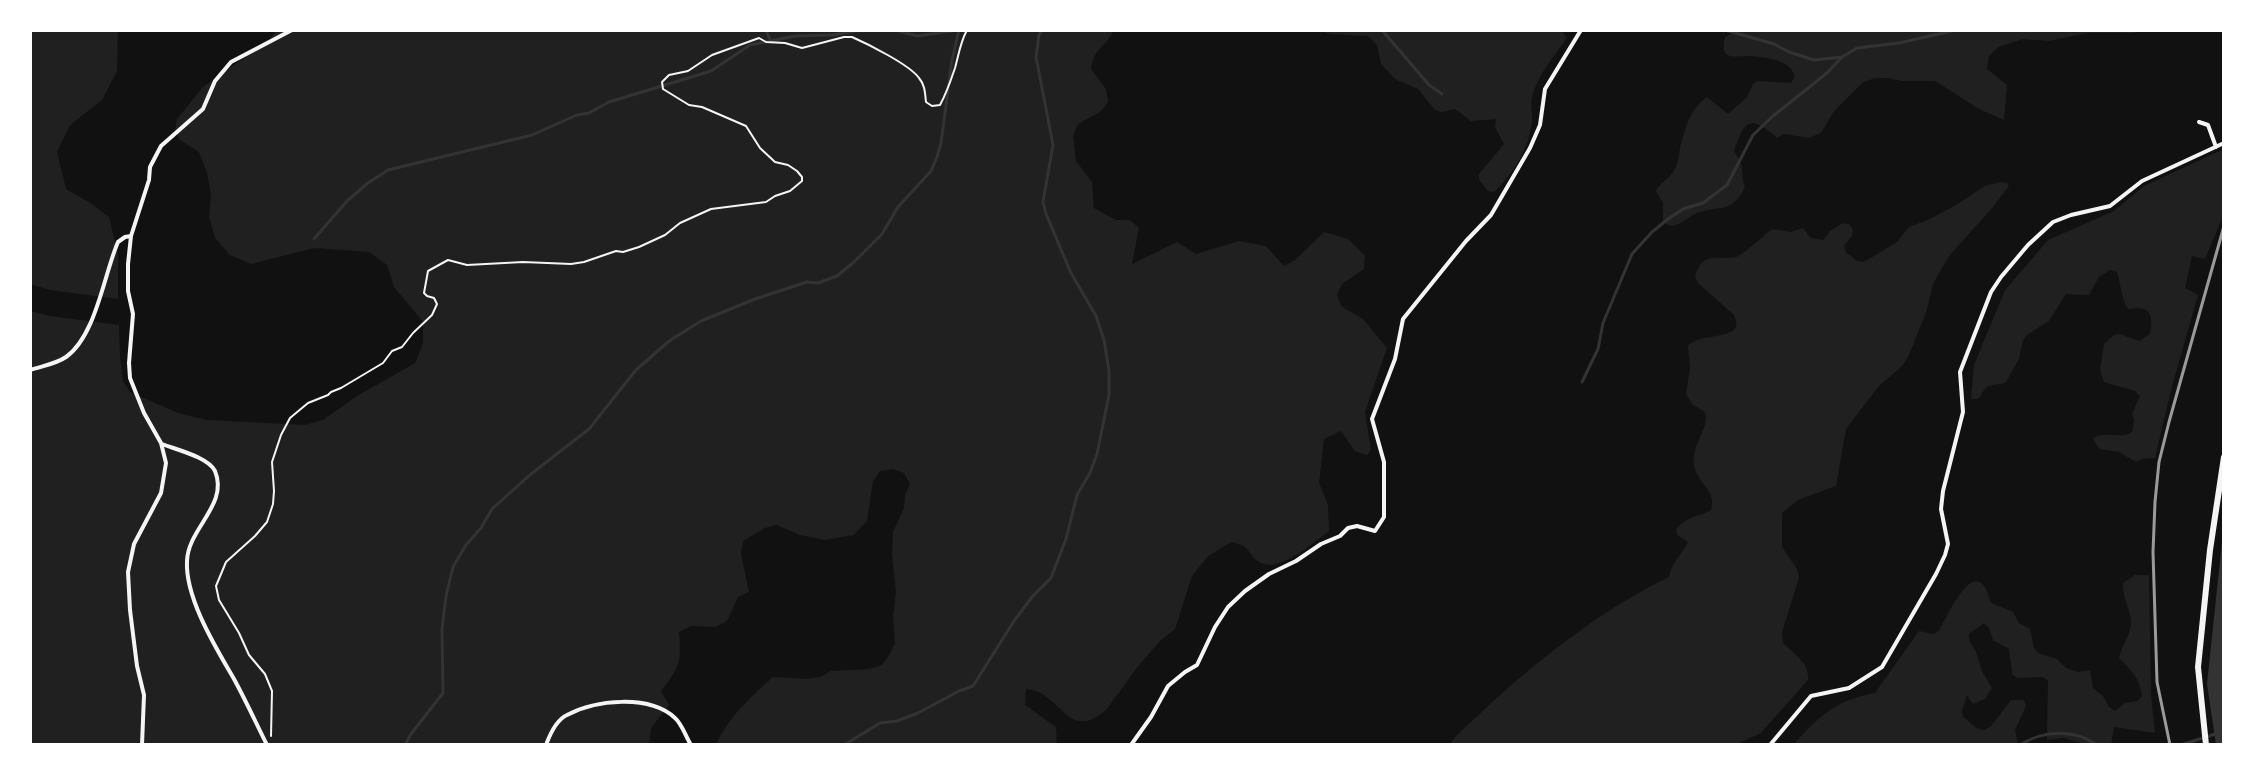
<!DOCTYPE html>
<style>
body{margin:0}
#map{position:relative;width:2254px;height:775px;overflow:hidden;background:#111;font-family:Commissioner,sans-serif}
canvas{display:block}
.frame{position:absolute;inset:0;border:32px solid #fff;pointer-events:none}
</style>
<div id="map">
<canvas width="2254" height="775"></canvas>
<div class="frame"></div>
</div>
<script>
const ctx = document.querySelector('canvas').getContext('2d');
ctx.lineJoin = 'round';
function fill(path, color) {
  ctx.fillStyle = color;
  ctx.fill(path, 'evenodd');
}
function strokePath(path, color, width, dash) {
  ctx.strokeStyle = color;
  ctx.lineWidth = width;
  ctx.lineCap = dash ? 'butt' : 'round';
  ctx.setLineDash(dash || []);
  ctx.stroke(path);
}
fill(new Path2D(`
 M30,30H118L117,71L102,100L70,125L57,152L66,189L92,204L109,217L118,254V299L50,290L30,284Z
 M275,30H1114C1106,47 1093,49 1091,69L1106,89L1108,102L1100,112L1078,124L1073,136L1076,161L1092,182L1094,208L1116,220H1130L1139,228L1132,264L1177,242L1196,254L1239,241L1266,246L1284,266L1295,260L1324,232L1348,239L1365,256L1364,269L1342,284L1337,295L1342,307L1363,319L1387,348L1365,412L1371,450L1367,455L1355,451L1341,431L1324,439L1319,483L1328,505L1329,531C1314,542 1281,572 1261,563C1247,556 1253,546 1231,542L1208,556L1192,576L1175,629L1160,641L1139,665L1106,710C1066,744 1062,691 1026,689L1025,705L1056,727L1057,745H716C727,719 752,695 773,677L807,679L820,677L831,671L870,669L882,665L890,654L895,643L893,617L896,592L892,555L893,532L904,508L905,495L910,484L904,473L893,469L880,471L873,481L867,521L854,535L825,540L800,535L777,525L765,528L743,541L741,554L749,592L738,597L727,621L715,627L691,626L679,632C682,661 679,669 661,691L669,705L651,728L649,745H30V311L50,316L119,325L120,357L123,381L130,392L178,413L207,420L305,425L323,420L357,396L415,363L423,343V322L394,287L387,265L369,252L314,248L251,264L230,255L215,238L209,217L211,195L207,173L199,152L180,140L175,130L177,119L203,87L269,40L275,32Z
 M1318,30H1561L1567,38C1554,56 1537,76 1532,97C1530,105 1533,114 1532,122C1529,149 1513,174 1494,192L1488,191L1479,180V174L1504,144L1495,127L1496,119L1471,121L1455,109L1442,112L1435,110L1418,89L1395,79L1381,64L1377,45L1368,36L1330,34Z
 M1737,30H2141L2134,33H2087L2049,41L2023,39L1998,47L1989,56L1987,69L2007,85L2004,120L1979,109L1935,81H1901L1889,78H1876L1863,82L1834,111L1821,133L1809,138L1784,134L1777,138C1751,115 1745,118 1734,151C1747,169 1739,170 1745,187C1732,214 1720,205 1697,213C1685,218 1676,232 1663,222V203L1656,191C1661,181 1668,180 1673,172C1677,167 1678,160 1679,154C1683,134 1689,109 1707,97L1728,114L1747,97L1753,84L1758,81L1791,83L1795,76C1789,59 1765,57 1748,56C1732,56 1720,61 1725,37Z
 M2224,149V214L2205,259L2192,256L2185,288L2198,295L2171,390L2155,458L2142,459L2136,462L2119,452L2099,449L2093,438C2106,430 2121,440 2132,432L2134,420L2132,414L2140,396L2135,391L2104,382L2100,370L2104,344L2114,335L2120,334L2139,341L2150,334C2154,313 2150,306 2128,309C2121,299 2121,284 2117,272L2110,270L2099,277L2089,295L2066,294L2049,321L2027,335L2023,340L2019,359L2006,382C2000,385 1992,384 1987,387C1982,391 1982,396 1977,399H1971L1974,365L2005,290L2048,240L2114,211L2144,186Z
 M2000,182L2007,183L2009,186L1993,207L1949,256L1933,284L1926,313L1908,357L1902,366L1878,387L1846,429L1836,486L1798,500L1782,513V547L1797,569L1799,578L1782,632L1783,643C1794,654 1810,663 1808,680L1761,733L1735,745H1449C1459,731 1475,719 1488,706C1540,658 1606,607 1669,577C1672,561 1681,556 1688,542L1677,535L1676,529C1689,515 1696,518 1711,510C1717,492 1700,485 1695,469C1688,447 1710,430 1705,412L1693,405L1686,394L1690,368L1688,346C1703,330 1747,343 1734,315L1698,283L1695,277C1702,249 1719,261 1736,257C1745,254 1764,235 1772,229L1791,232L1803,228L1811,238L1823,240L1831,230L1843,223L1849,224L1853,229L1852,236L1844,246L1846,252L1857,261L1864,262L1897,242L1909,227L1928,220L1956,205L1985,186Z
 M2135,575H2149L2151,695L2155,733L2114,727L2111,745H2089L2063,738L2047,740L2048,680L2042,677L2017,678L2012,674L2009,649L1993,640L1989,628L1984,623L1969,634V640L1976,652L1982,671L1992,688L1985,699L1973,704L1967,695L1962,711L1963,717L1978,729L1985,730L1991,726L2011,700H2024L2026,706L2015,730L2018,745H1793C1819,716 1836,700 1875,693L1919,631L1933,634L1939,631C1949,613 1977,548 1991,603L2013,612L2019,623L2030,629L2034,648L2038,653L2057,659L2066,668L2078,672L2090,670L2093,688L2103,696L2109,707L2115,711L2125,703L2138,701L2142,696C2141,680 2130,669 2119,658C2122,645 2132,632 2131,621C2130,608 2122,597 2123,583Z`), '#202020');
fill(new Path2D(`
 M2224,523V745H2216L2207,684Z`), '#333');
strokePath(new Path2D(`
 M766,30L770,40
 M895,30L917,36L958,30
 M1382,30L1429,85L1442,94
 M1725,30L1774,44L1789,52L1814,60L1842,57L1857,48L1899,43L1956,30
 M314,239L347,201L368,183L388,170L532,135L577,115L589,113L609,102L711,71L750,45L795,36L832,35L862,30
 M1582,382L1598,349L1603,323L1632,254L1652,232L1668,219L1683,209L1703,203L1727,185L1753,135L1773,116L1827,73L1842,57
 M405,745L411,734L443,693L442,629L446,596L453,567L466,545L481,528L492,509L531,474L589,429L636,370L669,341L701,321L755,299L807,282L818,283L837,276L854,262L882,234L898,207L931,171L937,157L941,143L952,60L959,30
 M844,745L880,723L897,721L918,713L959,691L973,686L1014,621L1032,597L1051,578L1066,539L1077,495L1090,473L1097,454L1109,395V371L1104,340L1096,316L1071,273L1046,214L1043,202L1053,145L1036,57L1039,35L1042,30
 M2020,745C2043,730 2074,729 2097,745
 M2181,745L2215,734`), '#333', 3);
strokePath(new Path2D(`
 M271,736L272,691L265,674L249,655L239,633L219,600L216,586L226,562L255,536L267,522L273,504L274,491L272,462L281,435L290,418L308,403L328,395L331,392L341,388L383,363L392,351L402,347L413,333L432,315L437,304L434,298L427,296L424,293L428,271L448,260L467,265L523,262L571,264L584,262L616,251L623,252L639,247L665,235L680,223L711,209L766,202L775,196L790,191L802,181V177L797,171L788,165L775,162L760,148L746,126L702,107L689,105L663,89L662,82L669,75L688,71L712,55L759,38L766,42L785,43L802,48L844,37H852C868,44 910,65 919,78C925,85 925,93 926,102L932,106L940,105C946,94 951,80 955,68C959,54 960,43 967,30`), '#f5f5f5', 2);
strokePath(new Path2D(`
 M2199,122L2208,125L2216,147
 M30,370C42,366 56,364 66,357C96,336 104,274 118,242L125,237L131,236
 M162,444C177,450 208,457 215,471C229,505 188,528 187,561C185,598 216,648 234,679C246,701 256,723 267,745
 M142,745L144,695L137,666L130,610L128,572L134,544L161,493L166,463L161,443L144,413L130,378L129,363L133,314L128,291V264L131,236L149,180L150,167L161,146L203,109L215,81L231,62L292,30
 M546,745C550,734 556,720 567,715C595,700 649,694 675,718C682,724 686,737 691,745
 M1131,745L1151,717L1168,686L1185,672L1197,665L1215,627L1228,607L1245,591L1269,574L1296,561L1321,544L1340,536L1348,528L1357,526L1375,531L1384,517V462L1372,419L1395,359L1403,319L1466,241L1491,215L1530,148L1540,125L1545,89L1581,30
 M1770,745L1811,696L1849,688L1882,667L1936,574L1945,555L1948,544L1941,509L1943,491L1963,412L1960,372L1991,292L2001,277L2028,245L2053,222L2071,215L2110,206L2142,181L2224,143`), '#f5f5f5', 4);
strokePath(new Path2D(`
 M2206,745L2198,667L2210,550L2224,457`), '#f5f5f5', 6);
strokePath(new Path2D(`
 M2170,745L2157,682L2153,552L2155,502L2159,462L2169,422L2224,226`), '#9a9a9a', 3);
</script>
